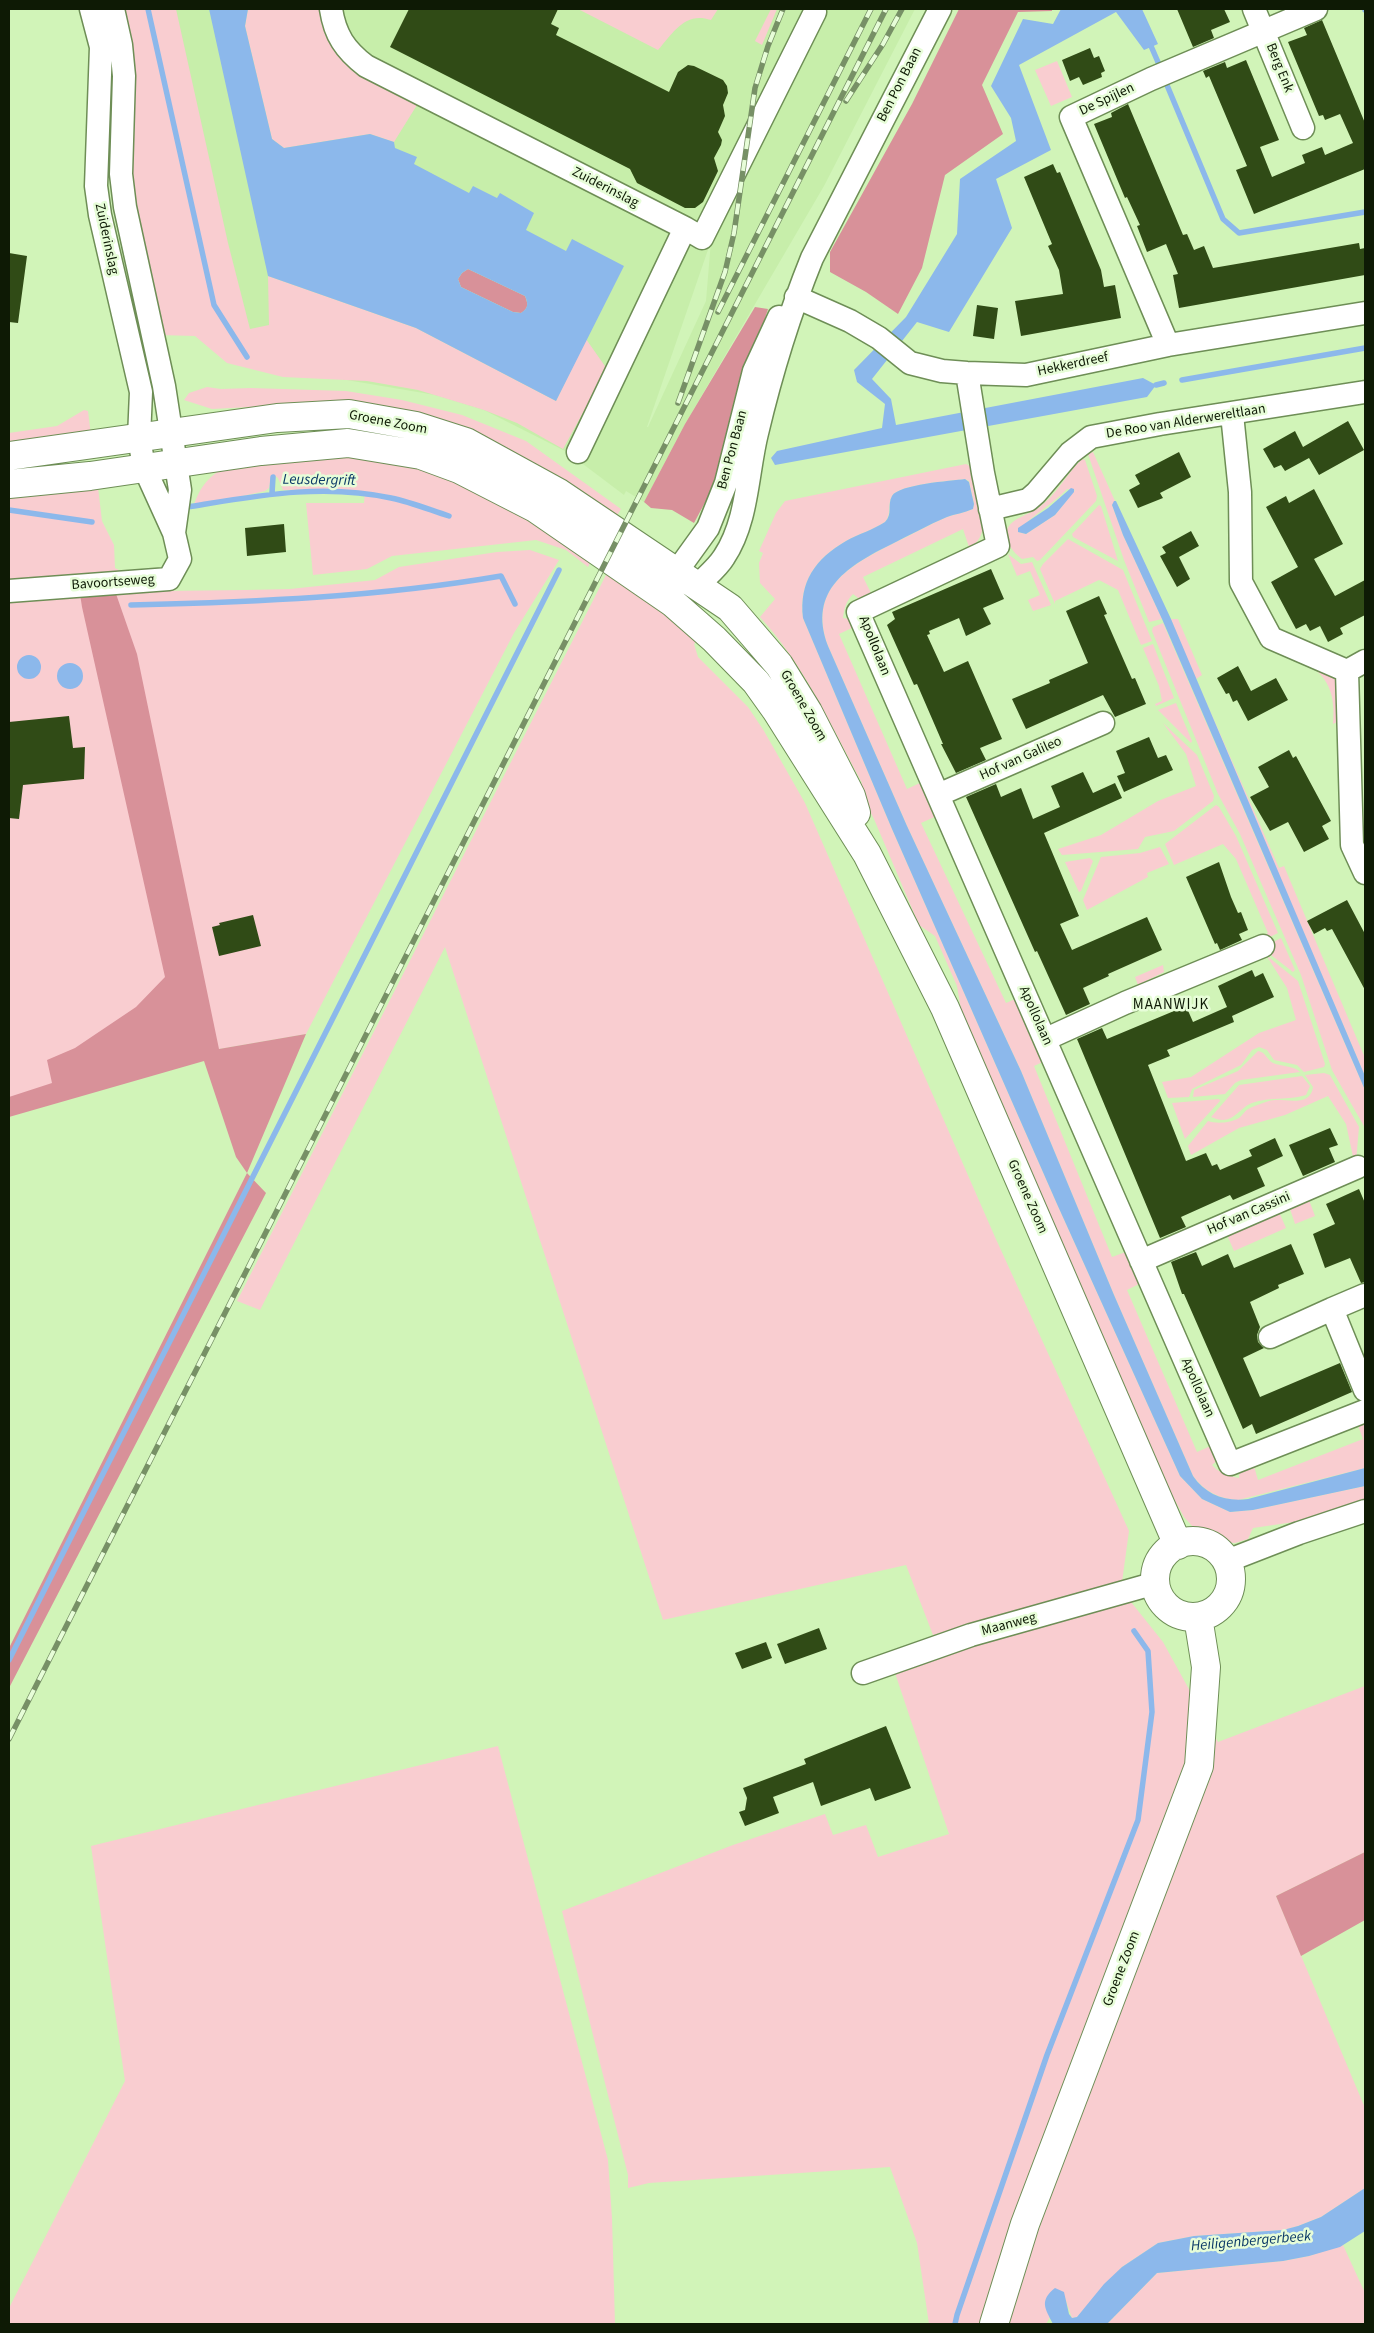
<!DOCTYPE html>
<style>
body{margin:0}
#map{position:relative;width:1374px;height:2333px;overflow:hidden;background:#d1f4b8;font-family:"Source Sans 3",sans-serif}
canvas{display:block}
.frame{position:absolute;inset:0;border:10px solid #0e1a05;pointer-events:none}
</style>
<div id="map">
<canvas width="1374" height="2333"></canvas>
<div class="frame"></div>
</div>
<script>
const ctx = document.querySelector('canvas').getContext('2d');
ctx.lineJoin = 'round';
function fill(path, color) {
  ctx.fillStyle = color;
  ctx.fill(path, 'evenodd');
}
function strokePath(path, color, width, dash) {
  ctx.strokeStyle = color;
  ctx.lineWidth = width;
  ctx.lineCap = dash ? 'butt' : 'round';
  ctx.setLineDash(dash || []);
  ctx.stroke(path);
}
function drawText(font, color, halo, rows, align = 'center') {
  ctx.font = font + ' "Source Sans 3",sans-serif';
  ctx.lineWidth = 5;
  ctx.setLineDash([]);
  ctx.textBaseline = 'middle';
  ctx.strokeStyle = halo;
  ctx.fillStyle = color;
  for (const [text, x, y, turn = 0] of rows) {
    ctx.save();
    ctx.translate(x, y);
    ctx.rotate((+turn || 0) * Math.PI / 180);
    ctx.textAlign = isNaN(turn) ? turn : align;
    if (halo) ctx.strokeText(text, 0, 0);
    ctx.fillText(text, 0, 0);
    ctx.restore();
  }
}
fill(new Path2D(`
 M146,9H915L824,186L685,424L644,502L626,491L624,495L567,452L484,410L435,395L335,378L244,367ZM711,241L706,301L648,427H647Z`), '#c7eeaa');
fill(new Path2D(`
 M121,9H176L228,243L250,329L269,325L268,276L416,328L556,401L586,339L607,369L563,449L517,423L484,410L418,390L367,381L283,377L227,363L195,336L159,335L129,195Z
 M248,9H322L336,51L351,70L417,105L394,142L370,134L284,148L272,139L245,26Z
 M578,9H718L711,20C685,11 673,33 658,50Z
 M771,9H777L762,45L755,41Z
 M1057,61L1072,97L1051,106L1035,70Z
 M207,387L221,389L251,388L346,391L402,400L462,415L526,441L621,509L613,522L346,402L212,409L184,400L189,393Z
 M84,410L88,411L91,436L9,448V433L57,426Z
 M1093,452L1115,501L1112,505L1123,535L1162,619L1149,622L1124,560L1088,454Z
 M349,456L401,459L439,473L515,509L590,563L588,567L566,550L536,540L392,556L367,569L313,575L306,503H364L365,492L330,489L283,490L278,478L274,475L271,477L269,488L265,491L193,507C201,486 206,479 225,467Z
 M1082,459L1085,460L1097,496L1096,501L1040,560L1037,561L1033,557L1022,559C1014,553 1004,542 1007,530C1011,518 1029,515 1038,508C1057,495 1066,474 1082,459ZM1067,489L1075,490L1055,515L1026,534L1018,532C1031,515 1052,505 1067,489Z
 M966,464L975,469C979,489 995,538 969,547L963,529L863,577L871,593L862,601L853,594C846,601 844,609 843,618L855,620L856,626L839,634L907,789L922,782V780L925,781L939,815L921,823L1006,1003L1022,996L1021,994L1025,995L1052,1058L1051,1061L1049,1059L1034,1066L1112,1257L1131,1250L1145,1281L1127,1290L1197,1452L1213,1445L1221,1457L1212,1465C1219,1473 1229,1476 1239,1478L1240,1466L1253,1463L1258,1480L1363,1439L1357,1423L1355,1424L1358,1421L1365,1423V1468L1238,1500C1219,1499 1204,1491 1193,1476L1114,1295L1021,1071L907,826L828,646C807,588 850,565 896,542C913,534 930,524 947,517C955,514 964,513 973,509L974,504L969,481L965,479C951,481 899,484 892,496C887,505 892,514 885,522C873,530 858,534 846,541C815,559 799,582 803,618L892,829L1057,1204L1180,1476L1202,1499L1230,1512L1253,1510L1365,1486V1499L1294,1522L1253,1528L1248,1539L1235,1543L1222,1542L1193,1527L1184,1517L1154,1463L1122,1395L963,1021L957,986L935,936L919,925L874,819L857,786L862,783C831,726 804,665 760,617L775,599L760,583L759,563L763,553L759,551L776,513L785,501Z
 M97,479L102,521L114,545L115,568L161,591L246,590L290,589L375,580L399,567L497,552L530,550L559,560L514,633L306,1034L219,1049L9,1117V490Z
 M1099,505L1101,506L1118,561L1073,537L1072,534Z
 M1068,539L1123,570L1152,641L1141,645L1118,590L1099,580L1055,601V604L1040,569L1043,564Z
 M1008,554L1021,564L1032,562L1051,605L1033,611L1028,600L1040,595L1030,571L1017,576Z
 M608,571L701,637L694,644L698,657L748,707L764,731L805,803L995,1237L1129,1531L1122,1582L933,1635L906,1565L663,1620L445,947L260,1310L237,1301Z
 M1171,619H1178L1202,675L1196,679L1279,868L1284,866L1365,1058V1076L1195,679Z
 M1163,623L1365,1090V1128L1332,1070L1301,975L1240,834L1218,794L1152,631L1153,627Z
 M1153,644L1174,698L1156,706L1155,704L1162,701L1159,686L1143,648Z
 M1313,668L1336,678L1339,721L1333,724C1335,702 1332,682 1313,668Z
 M1176,703L1192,741L1191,743L1158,710Z
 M1163,723L1197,755L1214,796L1213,801L1174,831L1145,837L1138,849L1062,855L1058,849L1101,835L1158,801L1196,786L1186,754Z
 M1216,805L1219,807L1236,836L1278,933L1260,942L1258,938L1268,933L1236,859L1223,844L1174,865L1165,844Z
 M1160,847L1169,864L1147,873L1148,877L1087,910L1083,900L1101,857L1140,853Z
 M1090,858L1093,861L1081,891L1079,892L1065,862Z
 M1281,938L1295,970L1293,972L1262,948Z
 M1266,955L1298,981L1325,1064L1324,1067L1304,1072L1297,1065L1274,1060L1267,1050L1259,1047L1252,1050L1241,1065L1192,1089L1189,1097L1168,1098L1162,1082L1191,1077L1259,1033L1296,1020L1287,988Z
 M1163,965L1164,972L1138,985L1135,977Z
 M1258,1051C1266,1052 1266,1059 1273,1063C1282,1067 1293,1065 1300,1072L1241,1080L1235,1083L1225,1094L1193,1097L1194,1090L1238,1071Z
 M1324,1073L1330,1075L1359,1127L1356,1162L1354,1161L1346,1124L1328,1096L1285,1115L1239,1128L1191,1155L1188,1146L1208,1121C1216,1124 1231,1123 1239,1118C1243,1115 1245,1110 1250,1108C1256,1105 1263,1103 1269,1101C1283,1097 1310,1109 1313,1087L1305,1075Z
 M1302,1076L1310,1086L1306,1095C1288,1101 1270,1096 1252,1103C1237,1109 1233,1127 1211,1117L1239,1085Z
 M1219,1099L1220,1101L1185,1139L1172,1103Z
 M1309,1200L1315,1216L1295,1224L1290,1209Z
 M1279,1212L1286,1228L1234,1251L1227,1235L1251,1225L1252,1226Z
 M1131,1602L1163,1642L1218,1742L1365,1686V1852L1276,1896L1365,2108V2188L1321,2217L1298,2226L1283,2230L1194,2236L1158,2243L1122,2267L1077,2317L1072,2318L1065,2298L1045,2305L1050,2317L1046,2324H929L917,2243L890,2167L649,2183L628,2188V2175L562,1911L733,1845L825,1814L833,1835L866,1825L878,1857L949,1834L893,1667L1008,1634Z
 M498,1746L608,2160L612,2218L615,2324H9V2308L125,2081L91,1846Z
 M1343,2245L1365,2293V2324H1107L1157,2273L1283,2261L1309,2256Z`), '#f9cdd0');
fill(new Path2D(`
 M959,9H1052V11L1018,12L982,85L1003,134L945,175L922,268L898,314L866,292L830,272V252L912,104Z
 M468,269L525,296C528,304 529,308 521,313L513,312L461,287L458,279L462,273Z
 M755,307L768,309L727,438L716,482L694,523L672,510L651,508L644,502L685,424Z
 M115,591L137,654L219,1049L306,1034L247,1173L266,1193L9,1688V1648L247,1173L236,1157L204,1061L9,1117V1097L52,1083L47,1060L75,1048L136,1007L165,977L82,607L80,594Z
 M1365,1852V1920L1301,1956L1276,1896Z`), '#d89199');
fill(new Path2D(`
 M209,9H248L245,26L272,139L284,148L370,134L394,142L395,148L417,157L414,164L469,193L473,186L497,198L500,193L534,213L526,230L566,251L572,239L624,266L556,401L416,328L268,276ZM468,269L525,296C528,303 529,308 521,313L513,312L461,287L458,279L462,273Z
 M1061,9H1142L1158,44L1144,50L1116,12L1019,65L1051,150L996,179L1012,228L949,332L917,322L872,379L891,399L896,425L1143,378L1156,385L1147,397L775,465L771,458L777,451L882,428L885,404L857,382L854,370L906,317L957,234L960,179L1016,141L1011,118L991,86L1023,19L1053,24Z
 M965,479L969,482L974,504L973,509C964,513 955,514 947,517C928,525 910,535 892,544C849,565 807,590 828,646L907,826L1021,1071L1114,1295L1193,1476C1206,1495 1226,1502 1248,1499L1365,1468V1486L1253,1510L1230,1512L1202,1499L1180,1476L1057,1204L892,829L803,618C799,582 815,559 846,541C858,534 873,530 885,522C893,514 887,505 892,496C899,484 951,481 965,479Z
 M1071,488L1074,489V492L1055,515L1026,534L1018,532V528L1048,508Z
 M1114,501H1116L1171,619L1365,1076V1090L1162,619L1123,535L1112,505Z
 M17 667a12 12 0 1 1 24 0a12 12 0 1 1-24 0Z
 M57 676a13 13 0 1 1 26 0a13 13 0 1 1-26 0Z
 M1365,2188V2231L1340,2247L1309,2256L1283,2261L1157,2273L1107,2324H1053C1045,2308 1039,2301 1055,2288L1064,2292L1069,2314L1072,2318L1077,2317L1104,2284L1122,2267L1158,2243L1194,2236L1283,2230L1298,2226L1321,2217Z`), '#8cb8eb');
strokePath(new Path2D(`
 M148,9L214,305L247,357
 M1365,9V10
 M1151,46L1161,69
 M1164,78L1223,219L1239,233L1365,212
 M1182,380L1365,348
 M1156,385L1164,383
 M272,493L273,477
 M187,507C256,496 321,483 391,498C411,502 430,510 449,516
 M9,510L92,522
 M131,605C255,602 379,597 501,576L515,604
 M9,1660L559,570
 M955,2324L957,2315L1047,2055L1138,1820L1152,1712L1148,1651L1134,1631`), '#8cb8eb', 5.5);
fill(new Path2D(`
 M409,9H558L551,24L559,28L556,35L669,92L678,72L688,65L694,66L723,80L727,86L728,93L723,105L725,116L718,132L722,140L721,145L714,158L718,171L703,202L695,208H685L637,183L630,169L390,47Z
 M1177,9H1224L1230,22L1211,30L1214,38L1193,47Z
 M1322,20L1365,123V169L1254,214L1236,170L1247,166L1209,76L1206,78L1203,71L1225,62L1227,68L1246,60L1279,140L1260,147L1272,177L1305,163L1302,155L1322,147L1325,155L1353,143L1340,114L1325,120L1323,115L1319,116L1288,42L1307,35L1304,28Z
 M1090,48L1094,58L1099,56L1105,71L1101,73L1102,77L1083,85L1079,77L1070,81L1062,60Z
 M1128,104L1183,235L1187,234L1194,250L1204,246L1213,268L1359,243L1360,249L1365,248V275L1179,308L1173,275L1178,274L1166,244L1147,252L1137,226L1140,225L1127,197L1125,198L1094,124L1112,117L1111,113Z
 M1053,164L1057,173L1060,172L1101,270L1104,287L1115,285L1121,318L1021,336L1015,301L1063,294L1059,270L1048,246L1052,244L1024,177Z
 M9,253L27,256L18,323L9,322Z
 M977,305L998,308L994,339L973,336Z
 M1348,421L1364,450L1319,475L1309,458L1285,471L1281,465L1274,468L1263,449L1295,431L1303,447Z
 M1179,452L1191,477L1160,493L1163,498L1138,508L1129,490L1140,484L1135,475Z
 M1314,489L1343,544L1314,559L1335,596L1365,580V615L1340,628L1343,634L1328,642L1320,626L1310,631L1306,624L1296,629L1271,582L1298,567L1266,507L1286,496L1289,503Z
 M284,524L286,552L247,556L245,528Z
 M1191,531L1199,546L1179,557L1190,579L1177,587L1160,556L1166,553L1162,547Z
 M991,569L1004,599L983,608L991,624L966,636L959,618L929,631L930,634L927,635L944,672L968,661L1002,739L980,748L986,760L956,773L941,744H943L917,684L914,685L887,625L895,619L892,612Z
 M1099,596L1107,614L1104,615L1132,679L1135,678L1146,704L1115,717L1103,695L1026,729L1012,699L1050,683L1049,680L1088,663L1066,611Z
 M1238,666L1251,691L1276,678L1288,700L1248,721L1237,700L1233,702L1229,693L1226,694L1217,678Z
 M69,716L73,748L85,747L84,779L23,785L19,819L9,818V722Z
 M1149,737L1158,758L1166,755L1173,770L1124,792L1117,776L1125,773L1116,751Z
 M1289,750L1293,758L1296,756L1331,821L1322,826L1329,839L1304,852L1288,822L1270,831L1250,797L1269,787L1258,767Z
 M1083,772L1093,793L1115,783L1122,798L1044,833L1079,916L1060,924L1072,950L1147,917L1162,950L1108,974L1109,976L1083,988L1090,1004L1066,1015L1037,951L1035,952L966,797L996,784L1001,797L1021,788L1033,819L1060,807L1051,786Z
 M1219,862L1231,897L1238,913L1241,912L1248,930L1239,934L1242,940L1220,950L1217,943L1215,944L1186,877Z
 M1347,900L1365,934V990L1332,929L1327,931L1325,928L1314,934L1307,921Z
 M253,915L261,946L219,956L212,927L220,925L219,923Z
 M1252,970L1255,977L1263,973L1274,997L1232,1016L1234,1022L1167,1050L1170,1056L1148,1065L1186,1161L1206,1153L1212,1166L1217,1164L1220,1170L1252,1156L1249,1150L1275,1138L1283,1156L1257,1168L1265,1186L1233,1200L1230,1195L1181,1217L1186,1227L1160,1238L1077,1039L1102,1028L1107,1039L1186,1006L1193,1022L1227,1007L1218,986Z
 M1330,1128L1338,1145L1329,1148L1335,1162L1303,1176L1289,1145Z
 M1359,1189L1365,1203V1282L1361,1283L1350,1258L1325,1268L1313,1234L1335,1224L1326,1204Z
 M1291,1244L1304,1274L1278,1285L1279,1288L1250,1302L1260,1327L1257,1335L1258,1342L1264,1348L1243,1358L1260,1397L1340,1363L1352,1392L1256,1434L1252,1424L1243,1429L1184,1294H1182L1171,1262L1196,1252L1202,1266L1228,1254L1234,1268Z
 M819,1628L827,1649L785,1664L777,1644Z
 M766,1642L772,1658L742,1669L735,1653Z
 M886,1726L911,1788L875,1801L870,1788L821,1806L813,1782L773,1797L779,1813L745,1826L739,1812L745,1810L747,1798L743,1788L806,1764L804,1759Z`), '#304b16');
const minor = new Path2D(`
 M113,9L121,45L124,76L121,174L125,207L164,386L180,490L174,533
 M331,9C335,35 345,50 366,66L685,228L578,452
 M1254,9L1303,128
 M685,228L702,238L815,12
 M796,297L850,321L879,338L910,363L942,371L967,373L1026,375L1168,345L1365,313
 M1168,345L1071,117L1151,79L1316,9
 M967,373L983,473L998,546L858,612L1230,1464L1365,1411
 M1232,414L1240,492L1241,582L1271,638L1347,671L1352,845L1365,873
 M990,509L1028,500L1036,493L1070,453L1091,437L1160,424L1365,392
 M698,585C707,576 718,567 724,557C748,521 747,473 757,433C771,374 789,315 812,258L940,9
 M675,587L677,571L708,528L726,483L754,371L779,317
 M9,591L169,579L180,559L174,533L144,467L139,438L141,392L100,215L96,186L101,47L91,9
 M1347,671L1365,661
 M938,795L1103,723
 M1046,1039L1125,1003L1263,946
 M1141,1261L1358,1167
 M1365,1295L1332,1309L1365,1390
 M1270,1337L1332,1309
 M1227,1561L1299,1533L1365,1511
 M863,1673L971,1635L1156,1583`);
const major = new Path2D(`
 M9,456L277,418L349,414L416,426L466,442L559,493L730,608L779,665L808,712L851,796L856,813
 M9,484L90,476L261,451L348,443L421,455L459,469L535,508L673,603L714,639L756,682L776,710L867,854L945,1008L1178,1545
 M1155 1579a38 38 0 1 1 76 0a38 38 0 1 1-76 0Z
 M994,2324L1025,2224L1199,1766L1206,1667L1198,1617`);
strokePath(minor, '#6e8e56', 25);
strokePath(major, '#6e8e56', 30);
strokePath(minor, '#fff', 22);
strokePath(major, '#fff', 28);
const rail = new Path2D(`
 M846,101L883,44L902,9
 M718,312L871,9
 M678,403L725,272L734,233L755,88L768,46L783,9
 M9,1739L886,9`);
strokePath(rail, '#779066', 5.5);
strokePath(rail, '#e7fdd8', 4, [11]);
drawText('14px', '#0e1a05', '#e7fdd8', [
 ["Berg Enk",1279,68,68],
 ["Ben Pon Baan",900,85,-63],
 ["De Spijlen",1107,100,-25],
 ["Zuiderinslag",605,188,27],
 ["Zuiderinslag",106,239,78],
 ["Hekkerdreef",1073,365,-12],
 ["De Roo van Alderwereltlaan",1186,422,-9],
 ["Groene Zoom",388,423,11],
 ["Ben Pon Baan",733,450,-75],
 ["Bavoortseweg",113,583,-4],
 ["Apollolaan",874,646,68],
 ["Groene Zoom",803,706,60],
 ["Hof van Galileo",1021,759,-24],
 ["Apollolaan",1035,1016,66],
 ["Groene Zoom",1027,1197,66],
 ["Hof van Cassini",1249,1214,-23],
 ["Apollolaan",1197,1388,66],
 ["Maanweg",1009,1625,-15],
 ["Groene Zoom",1122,1969,-69]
]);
drawText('italic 15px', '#0b3967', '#e7fdd8', [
 ["Leusdergrift",319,481,1],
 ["Heiligenbergerbeek",1251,2242,-5]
]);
ctx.letterSpacing = '1px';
drawText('15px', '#0e1a05', '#e7fdd8', [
 ["MAANWIJK",1171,1006]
]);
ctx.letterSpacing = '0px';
</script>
